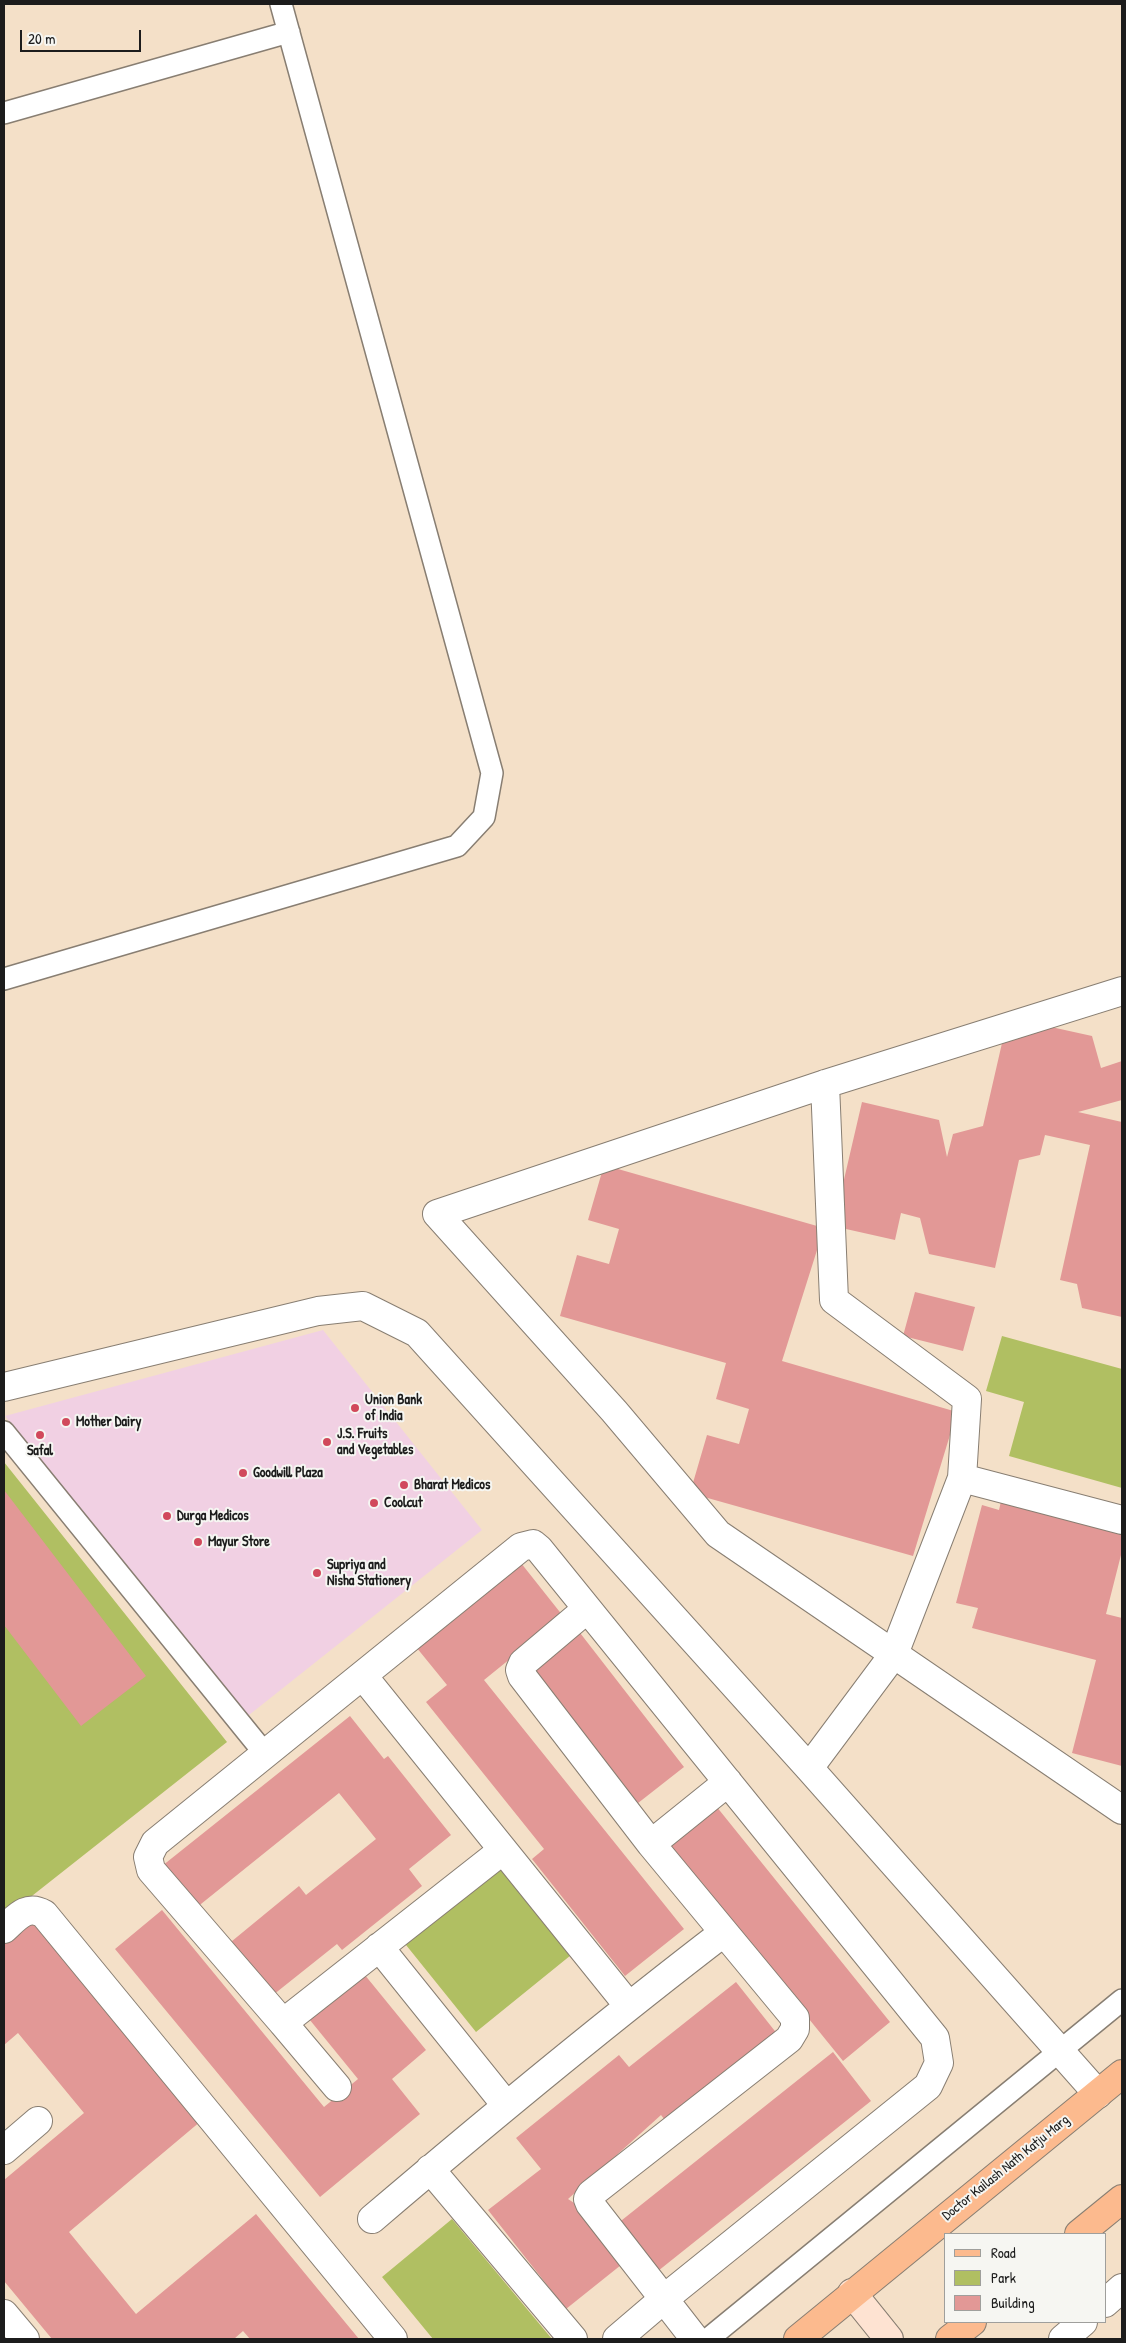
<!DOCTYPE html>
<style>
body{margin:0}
#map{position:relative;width:1126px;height:2343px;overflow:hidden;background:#f4e0c8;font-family:"Patrick Hand",sans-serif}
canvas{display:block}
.frame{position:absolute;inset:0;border:5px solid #1c1c1c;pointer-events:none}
.legend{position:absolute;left:944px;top:2233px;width:162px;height:90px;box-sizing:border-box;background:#f6f6f2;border:1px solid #9f9f9c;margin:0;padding:6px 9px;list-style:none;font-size:15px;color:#1c1c1c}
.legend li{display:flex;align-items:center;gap:10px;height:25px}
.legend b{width:25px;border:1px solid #9f9f9c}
.scale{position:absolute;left:20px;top:30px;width:121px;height:22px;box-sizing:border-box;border:2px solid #1c1c1c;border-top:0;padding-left:6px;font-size:15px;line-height:18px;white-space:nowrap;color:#1c1c1c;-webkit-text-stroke:4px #f6f6f2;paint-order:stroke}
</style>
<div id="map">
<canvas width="1126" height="2343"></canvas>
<div class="frame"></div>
<ul class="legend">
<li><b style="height:6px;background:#fcba8e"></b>Road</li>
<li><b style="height:14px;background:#b0bf62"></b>Park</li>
<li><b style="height:14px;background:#e29896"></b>Building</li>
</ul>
<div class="scale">20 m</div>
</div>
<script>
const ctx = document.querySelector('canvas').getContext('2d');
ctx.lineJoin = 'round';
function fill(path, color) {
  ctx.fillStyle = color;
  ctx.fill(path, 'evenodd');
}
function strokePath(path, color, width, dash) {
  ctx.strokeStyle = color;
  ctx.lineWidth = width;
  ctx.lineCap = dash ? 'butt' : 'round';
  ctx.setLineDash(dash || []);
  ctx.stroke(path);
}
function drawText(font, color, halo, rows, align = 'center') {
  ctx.font = font + ' "Patrick Hand",sans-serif';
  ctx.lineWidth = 4;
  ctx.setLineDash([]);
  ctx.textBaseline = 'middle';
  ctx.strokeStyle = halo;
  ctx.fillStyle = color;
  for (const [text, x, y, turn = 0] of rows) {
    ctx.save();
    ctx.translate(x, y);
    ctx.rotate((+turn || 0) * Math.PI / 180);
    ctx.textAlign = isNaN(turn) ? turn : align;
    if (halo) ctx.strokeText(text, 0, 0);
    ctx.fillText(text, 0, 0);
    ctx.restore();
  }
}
fill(new Path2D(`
 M323,1330L482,1530L244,1719L5,1416Z`), '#f1d0e3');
fill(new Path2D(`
 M1002,1336L1122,1369V1488L1009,1456L1024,1402L986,1391Z
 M4,1462L227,1742L4,1918Z
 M502,1859L576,1951L476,2032L402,1940Z
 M452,2219L552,2339H433L382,2277Z`), '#b0bf62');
fill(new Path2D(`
 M1033,1023L1092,1036L1101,1068L1122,1061V1100L1078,1112L1122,1122V1317L1082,1308L1077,1284L1060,1280L1090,1145L1045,1135L1040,1155L1019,1160L995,1268L929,1254L920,1218L901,1213L895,1240L846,1229L839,1201L862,1102L939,1120L947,1157L953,1134L983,1126L1005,1030Z
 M604,1165L824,1228L782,1361L957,1412L913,1556L690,1493L707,1435L739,1444L749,1409L716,1399L726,1363L560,1316L577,1255L609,1264L619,1229L588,1220Z
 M915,1292L975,1307L963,1351L903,1336Z
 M4,1490L146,1676L81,1726L4,1625Z
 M1002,1497L1122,1528V1551L1106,1614L1122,1618V1766L1072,1753L1096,1660L972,1628L978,1608L956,1603L982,1505L999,1510Z
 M517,1558L563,1616L484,1680L684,1929L625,1976L532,1859L544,1849L426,1702L447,1685L412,1642Z
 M577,1629L684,1767L633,1807L526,1669Z
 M350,1716L384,1759L388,1756L451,1835L409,1869L422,1886L342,1950L337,1944L268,1999L226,1946L299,1886L306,1895L376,1839L339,1793L196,1908L162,1866Z
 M712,1801L890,2022L843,2061L664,1840Z
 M162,1910L324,2107L358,2079L305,2014L360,1969L426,2050L392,2079L420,2114L320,2197L115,1949Z
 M32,1916L201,2121L69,2232L136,2314L256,2214L359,2339H250L243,2331L234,2339H52L4,2281V2180L84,2113L18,2033L4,2045V1939Z
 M736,1982L782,2040L671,2128L661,2115L568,2199L612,2228L833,2052L871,2101L658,2271L641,2249L566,2309L488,2210L541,2169L516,2138L619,2055L629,2067Z`), '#e29896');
const lane = new Path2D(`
 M4,113L289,32
 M4,979L457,846L484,817L492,773L281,4
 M4,1432L266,1755
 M708,2339L1122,2000`);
const street = new Path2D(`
 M1122,991L825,1084L437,1214L614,1411L718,1534L1122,1810
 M825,1084L834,1300L967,1399L962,1478
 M4,1387L318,1311L363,1306L417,1333L809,1768L1098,2094
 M587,1609L523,1663L520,1670L522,1676L651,1844L795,2018V2029L789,2039L591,2194L588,2199L590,2204L695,2339
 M363,1676L628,2005
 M809,1768L894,1654L962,1478L1122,1520
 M651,1844L728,1782
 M503,1850L283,2023L151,1870L148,1857L155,1843L521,1547L533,1544L539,1549L935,2038L939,2063L928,2086L665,2298L617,2339
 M4,1929C17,1917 27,1904 44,1914L393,2339
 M379,1947L506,2105
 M283,2023L337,2087
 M4,2150L38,2121
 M430,2169L573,2339
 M372,2219C487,2121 603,2025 723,1933
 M1105,2303L1122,2288
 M4,2314L25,2339
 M1063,2339L1083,2322`);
const secondary = new Path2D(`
 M852,2293L889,2339`);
const primary = new Path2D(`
 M1079,2234L1122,2199
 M798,2339L1122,2074
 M950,2339L972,2322`);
strokePath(lane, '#887e72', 24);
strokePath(street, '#887e72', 30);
strokePath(secondary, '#887e72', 30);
strokePath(primary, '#887e72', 30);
strokePath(lane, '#fff', 21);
strokePath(street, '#fff', 28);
strokePath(secondary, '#fee3d2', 28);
strokePath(primary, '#fcba8e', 28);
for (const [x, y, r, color] of [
 [355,1408,5,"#d1495b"],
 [66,1422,5,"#d1495b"],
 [40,1435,5,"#d1495b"],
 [327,1442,5,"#d1495b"],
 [243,1473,5,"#d1495b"],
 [404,1485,5,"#d1495b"],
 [374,1503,5,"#d1495b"],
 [167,1516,5,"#d1495b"],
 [198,1542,5,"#d1495b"],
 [317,1573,5,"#d1495b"]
]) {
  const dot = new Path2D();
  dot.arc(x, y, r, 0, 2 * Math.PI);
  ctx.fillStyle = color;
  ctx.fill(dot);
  strokePath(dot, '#f6f6f2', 2);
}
drawText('bold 14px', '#1c1c1c', '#f6f6f2', [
 ["Union Bank",365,1400],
 ["of India",365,1416],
 ["Mother Dairy",76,1422],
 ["J.S. Fruits",337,1434],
 ["and Vegetables",337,1450],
 ["Safal",40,1451,"center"],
 ["Goodwill Plaza",253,1473],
 ["Bharat Medicos",414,1485],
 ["Coolcut",384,1503],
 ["Durga Medicos",177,1516],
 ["Mayur Store",208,1542],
 ["Supriya and",327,1565],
 ["Nisha Stationery",327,1581]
], 'left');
drawText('14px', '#1c1c1c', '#f6f6f2', [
 ["Doctor Kailash Nath Katju Marg",1006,2168,-39]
]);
</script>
